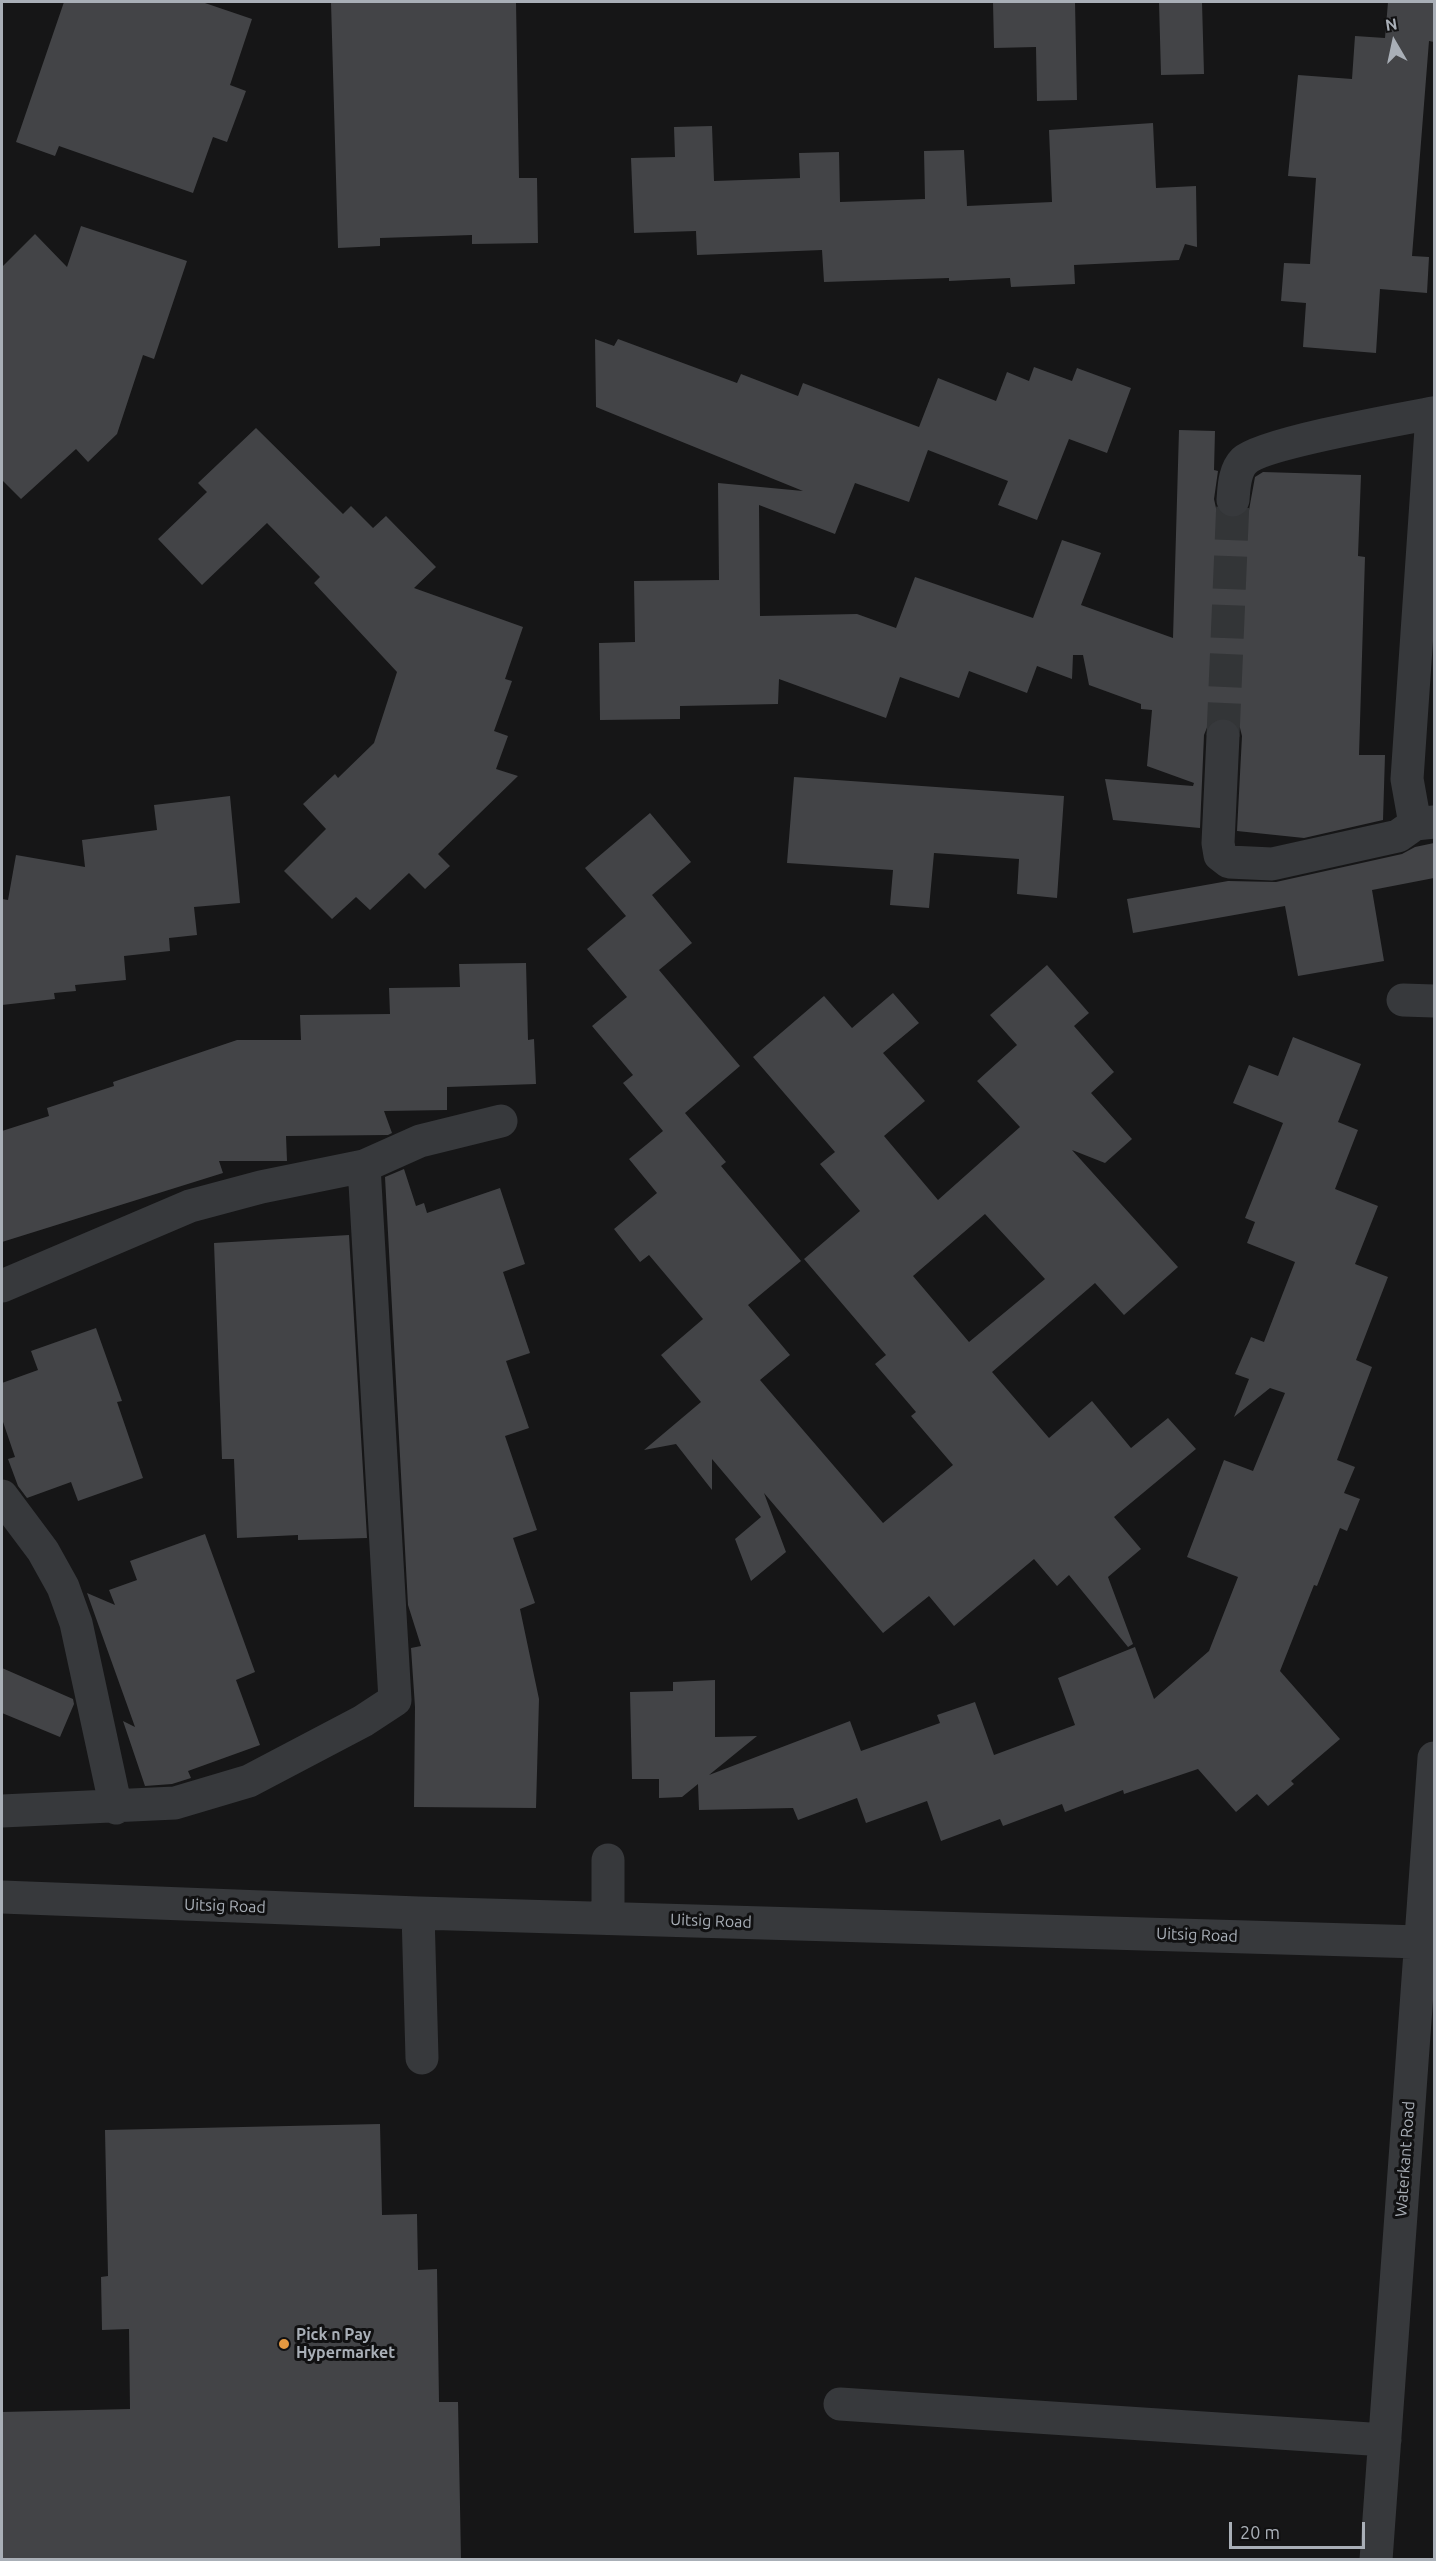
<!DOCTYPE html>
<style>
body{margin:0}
#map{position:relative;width:1436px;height:2561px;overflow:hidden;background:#161617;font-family:Ubuntu,sans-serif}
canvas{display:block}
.frame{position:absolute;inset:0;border:3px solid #a9afb7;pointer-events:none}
.north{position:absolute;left:1364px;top:12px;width:60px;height:60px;-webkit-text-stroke:4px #111112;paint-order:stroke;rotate:351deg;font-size:16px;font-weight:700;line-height:24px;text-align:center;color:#a9afb7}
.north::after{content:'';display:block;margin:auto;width:21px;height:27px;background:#a9afb7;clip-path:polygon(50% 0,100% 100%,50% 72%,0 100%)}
.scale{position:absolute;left:1229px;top:2522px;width:136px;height:27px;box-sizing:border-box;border:3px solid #a9afb7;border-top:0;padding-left:8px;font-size:18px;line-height:21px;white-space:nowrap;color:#a9afb7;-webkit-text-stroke:4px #111112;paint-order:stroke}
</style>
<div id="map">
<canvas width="1436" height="2561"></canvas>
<div class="frame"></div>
<div class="north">N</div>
<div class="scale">20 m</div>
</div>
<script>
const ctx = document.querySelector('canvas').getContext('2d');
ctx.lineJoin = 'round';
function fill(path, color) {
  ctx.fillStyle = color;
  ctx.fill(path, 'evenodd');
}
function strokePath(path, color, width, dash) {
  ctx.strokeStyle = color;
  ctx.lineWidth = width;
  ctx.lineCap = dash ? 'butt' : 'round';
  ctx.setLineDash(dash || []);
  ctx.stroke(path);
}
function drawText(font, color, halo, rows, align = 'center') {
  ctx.font = font + ' Ubuntu,sans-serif';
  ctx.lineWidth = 6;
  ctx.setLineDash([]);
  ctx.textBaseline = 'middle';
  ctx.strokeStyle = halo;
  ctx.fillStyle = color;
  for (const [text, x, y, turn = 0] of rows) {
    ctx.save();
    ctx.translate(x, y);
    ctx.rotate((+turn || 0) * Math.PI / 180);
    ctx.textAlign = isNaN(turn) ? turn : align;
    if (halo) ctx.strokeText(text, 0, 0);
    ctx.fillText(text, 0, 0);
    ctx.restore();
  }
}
fill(new Path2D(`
 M64,2H202L252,19L230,85L246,91L227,142L213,137L193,193L59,146L55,156L16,142Z
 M331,2H516L519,178H537L538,243L472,244V235L380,238V246L338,248Z
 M993,2H1075L1077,100L1037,101L1036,47L994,48Z
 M1159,2H1202L1204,74L1161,75Z
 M1388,2H1434V42L1429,41L1412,256L1429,257L1427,293L1380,289L1376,353L1303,347L1306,303L1281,301L1284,263L1310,264L1316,178L1288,176L1298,75L1352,79L1355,36L1385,38Z
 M1153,123L1156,188L1196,186L1197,247L1185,244L1179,260L1074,265L1075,284L1011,287L1010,278L949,281V278L824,282L822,250L697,255L696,231L634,233L631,158L675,157L674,127L712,126L714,181L800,178L799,153L839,152L840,202L925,199L924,151L964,150L967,206L1052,202L1049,130Z
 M81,226L187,261L154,359L143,355L117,434L88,462L76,449L21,499L2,480V267L35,234L67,267Z
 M595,339L614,346L618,339L737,383L741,374L798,396L803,383L919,427L938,378L996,401L1007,372L1029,381L1034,367L1072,381L1077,368L1131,388L1107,453L1069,439L1037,520L998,505L1008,481L928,450L909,502L855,483L835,534L759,505L760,616L857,614L896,628L915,577L1033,618L1062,540L1101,553L1081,605L1173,638L1179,430L1215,431L1214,470L1218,471L1214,499L1216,508L1222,515L1231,519L1242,517L1249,510L1255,477L1263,472L1361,475L1358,556L1365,557L1359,755H1385L1383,820L1304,838L1237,831L1242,736L1240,728L1234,721L1223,717L1215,719L1208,725L1204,735L1200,828L1113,820L1105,779L1193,786L1194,783L1147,766L1152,710L1141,709V704L1089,685L1083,655H1073L1072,679L1037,666L1027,693L969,671L959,698L900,677L886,718L779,679L778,704L680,706V719L600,720L599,643L635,642L634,581L719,580L718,483L803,491L596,407Z
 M256,428L343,514L351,506L373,528L386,516L436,567L414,588L523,627L505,679L512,681L494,731L508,736L496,769L518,776L438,854L450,866L425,889L409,873L370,910L356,897L332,919L284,871L326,829L303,804L335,774L338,778L374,743L397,672L314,583L320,577L267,523L202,585L158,539L207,492L198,483Z
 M794,777L1064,796L1057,898L1017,894L1019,859L934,853L929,908L890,905L893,870L787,863Z
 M230,796L240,903L194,907L197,935L169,938L170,951L124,956L126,980L75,985L76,991L54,993L55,999L2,1005V899L8,900L16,855L85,867L82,840L157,830L154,805Z
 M650,813L691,862L652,895L692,943L659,970L740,1066L685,1113L726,1162L721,1166L801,1261L748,1305L790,1355L760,1380L883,1523L953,1465L911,1416L916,1412L875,1364L886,1355L804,1259L860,1211L820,1164L835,1152L753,1057L824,996L852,1028L893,993L919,1023L883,1053L925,1101L884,1136L938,1200L1020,1127L977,1081L1017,1045L990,1015L1047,965L1089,1013L1074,1026L1114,1072L1091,1093L1132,1139L1105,1163L1072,1150L1178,1267L1124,1315L1095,1283L992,1372L1049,1438L1092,1401L1131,1448L1168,1418L1196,1449L1114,1517L1141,1549L1108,1577L1133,1644L1128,1647L1069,1575L1057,1586L1034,1559L954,1626L929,1596L883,1633L764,1493L786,1552L751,1581L735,1539L761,1517L712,1459V1490L676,1444L644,1450L701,1402L661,1355L703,1319L649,1255L640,1262L614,1229L657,1193L629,1159L663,1131L623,1083L633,1075L592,1026L627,997L587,949L626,916L585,868ZM985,1214L1045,1279L969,1342L913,1276Z
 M1434,843V878L1372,890L1384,961L1298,976L1285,906L1133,933L1127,899L1228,881L1276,882L1402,854L1415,847Z
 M526,963L528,1040L534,1039L536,1084L447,1087V1110L384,1111L392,1133L388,1135L286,1136L287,1161H219L223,1173L2,1242V1131L49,1116L47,1108L114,1086L113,1082L237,1040H301L300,1015L390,1014L389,988L460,987L459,964Z
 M1293,1037L1361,1064L1338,1122L1358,1130L1335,1189L1378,1206L1355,1264L1388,1277L1356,1360L1372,1367L1337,1460L1355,1467L1344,1493L1360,1499L1347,1531L1340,1528L1317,1586L1314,1585L1280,1671L1340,1739L1291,1781L1294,1784L1268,1806L1257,1794L1236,1812L1198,1769L1124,1794L1123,1790L1065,1812L1062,1804L1003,1826L1000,1819L941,1841L927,1801L866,1823L857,1798L798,1820L793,1808L699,1810L698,1784L682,1797L659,1798V1779H632L630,1692L673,1691V1682L715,1680V1737L757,1736L709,1775L850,1721L861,1751L940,1723L937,1715L975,1702L994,1755L1075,1725L1058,1678L1135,1647L1154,1699L1209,1651L1238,1577L1187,1557L1224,1460L1253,1471L1285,1393L1270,1388L1234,1417L1249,1379L1235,1374L1251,1337L1264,1342L1295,1262L1247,1243L1255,1222L1245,1218L1283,1123L1233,1103L1249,1065L1278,1076Z
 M404,1169L416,1206L424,1203L427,1213L500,1188L525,1264L503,1272L530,1353L506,1361L529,1428L505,1436L537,1530L513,1538L535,1603L520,1609L539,1699L536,1808L414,1807L415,1707L411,1648L421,1646L408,1605L385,1177Z
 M349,1235L367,1538L298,1540V1535L237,1538L234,1459H222L214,1243Z
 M96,1328L122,1401L117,1402L143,1478L78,1501L71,1482L27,1498L18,1486L8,1459L15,1457L2,1419V1383L38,1370L31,1351Z
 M205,1534L255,1672L236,1680L260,1745L188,1771L191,1778L172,1784L145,1786L123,1721L135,1727L87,1593L115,1605L109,1590L137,1580L130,1561Z
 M2,1668L73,1699L74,1704L60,1737L2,1713Z
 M380,2124L382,2215L417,2214L418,2270L437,2269L439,2402H458L461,2559H2V2412L130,2409L129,2329L102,2330L101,2277L108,2276L105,2130Z`), '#434447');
strokePath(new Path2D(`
 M1223,736L1233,500`), '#333537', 33, [33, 16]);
strokePath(new Path2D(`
 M1434,413L1431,429L1407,779L1415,824L1434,822
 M1233,500C1234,488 1234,471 1244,461C1261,444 1401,419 1433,413
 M1223,736L1218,843L1220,855L1229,862L1272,864L1398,836L1415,824
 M1403,1000L1434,1001
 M2,1286L190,1206L261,1187L364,1166L420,1141L501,1121
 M2,1496L43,1551L63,1587L76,1623L116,1808
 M2,1811L175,1803L249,1781L363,1721L395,1700L364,1166
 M2,1897L418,1913L1420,1942
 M418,1913L422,2058
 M608,1918V1860
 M840,2404L1385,2440
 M1376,2560L1434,1758`), '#37393c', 33);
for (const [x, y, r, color] of [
 [284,2344,6,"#e69940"]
]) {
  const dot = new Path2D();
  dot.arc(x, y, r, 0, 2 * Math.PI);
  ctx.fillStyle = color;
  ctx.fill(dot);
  strokePath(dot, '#111112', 2);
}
drawText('16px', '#a9afb7', '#111112', [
 ["Uitsig Road",225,1906,2],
 ["Uitsig Road",711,1921,2],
 ["Uitsig Road",1197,1935,2],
 ["Waterkant Road",1405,2159,-86]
]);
drawText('bold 16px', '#a9afb7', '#111112', [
 ["Pick n Pay",296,2335],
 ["Hypermarket",296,2353]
], 'left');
</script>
